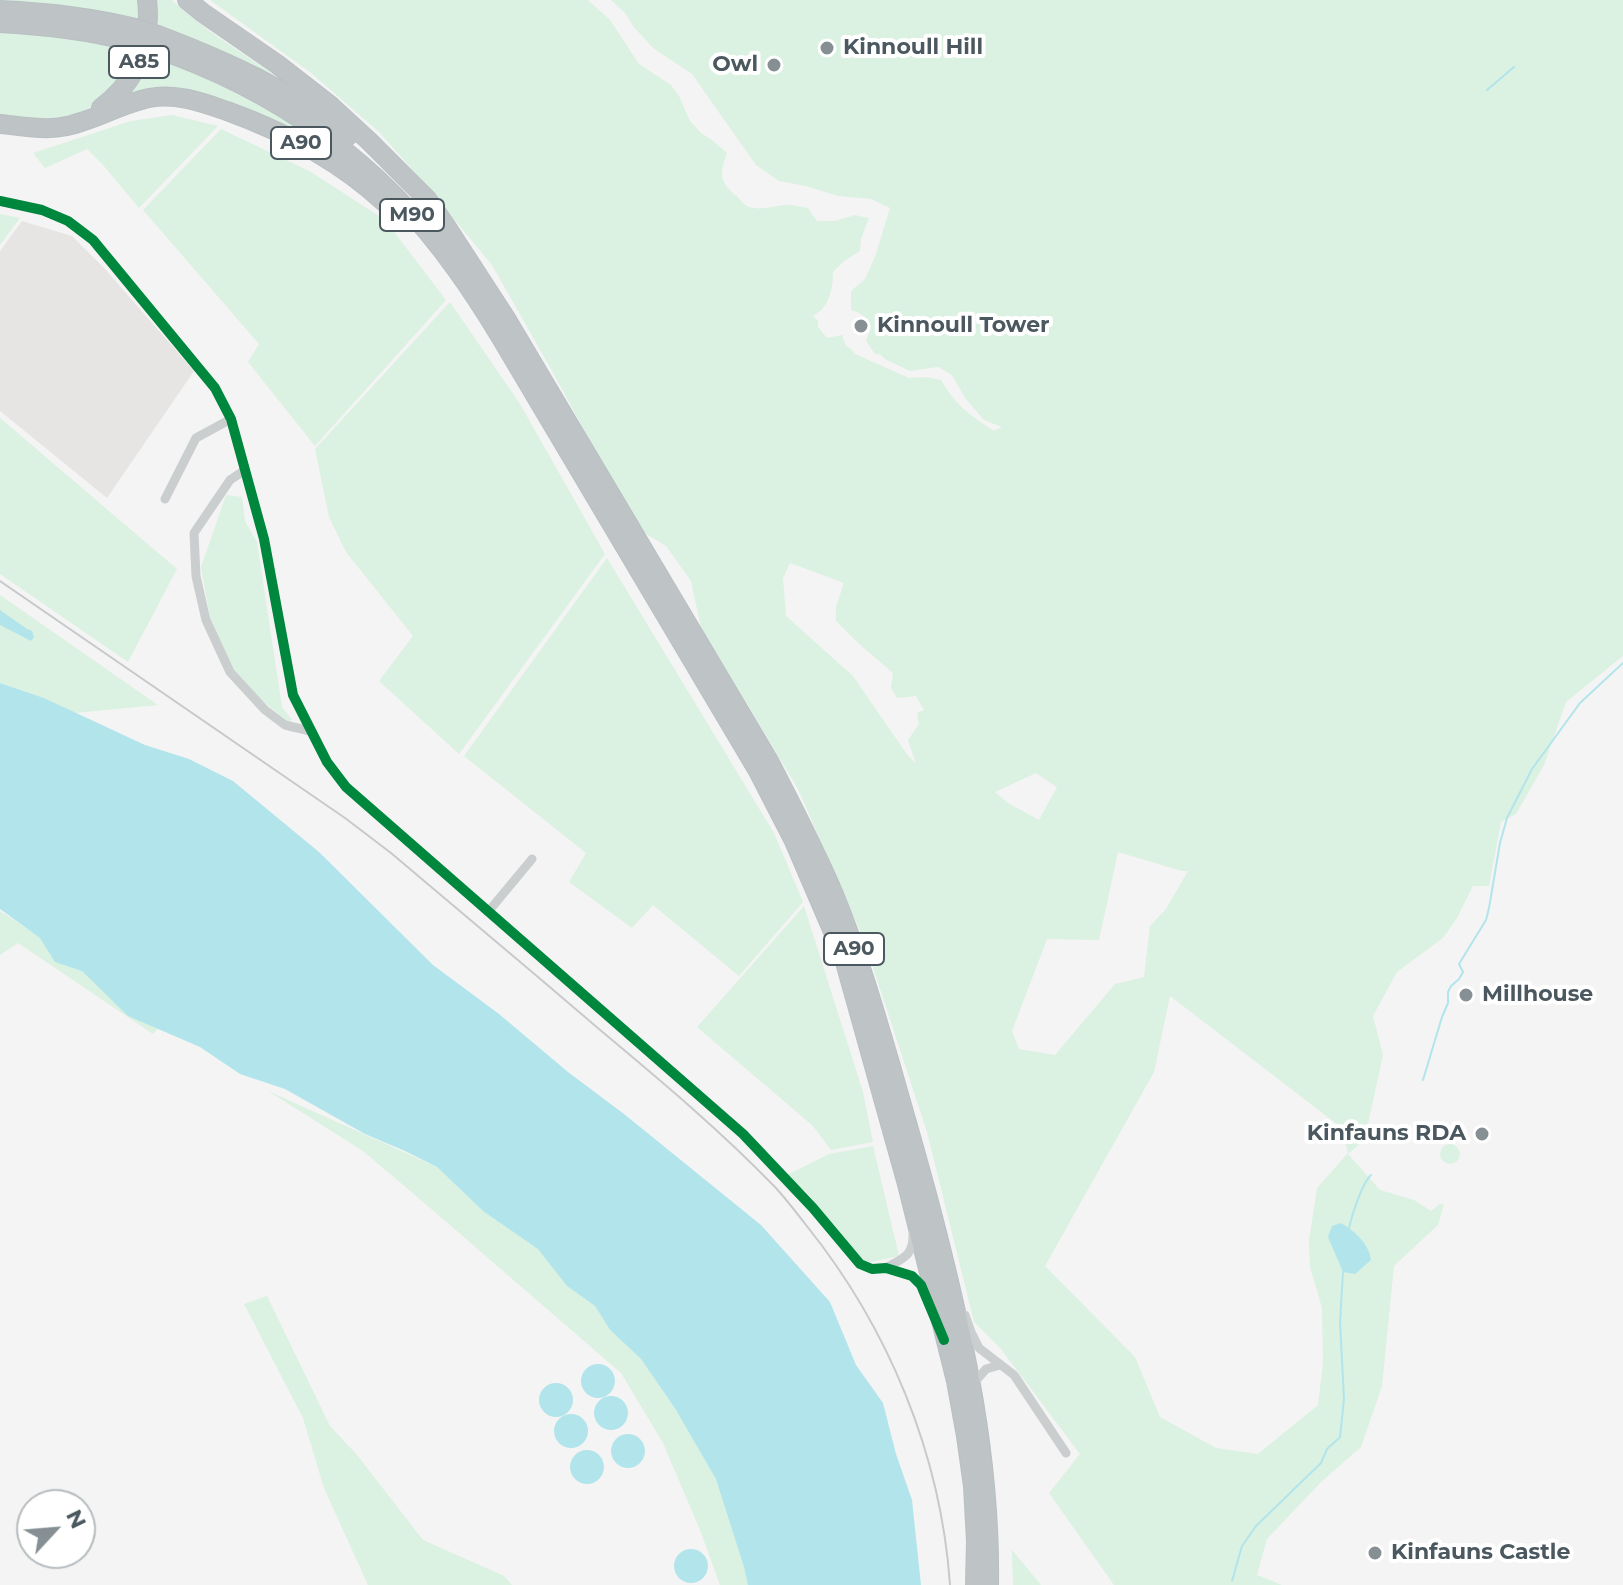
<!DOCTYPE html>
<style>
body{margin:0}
#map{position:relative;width:1623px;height:1585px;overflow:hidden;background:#f4f4f4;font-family:Montserrat,sans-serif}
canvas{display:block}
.north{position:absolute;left:16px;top:1489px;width:80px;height:80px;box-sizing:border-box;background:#fff;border:2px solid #b7bcbf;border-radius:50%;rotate:64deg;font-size:22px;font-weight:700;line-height:32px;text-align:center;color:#4b585f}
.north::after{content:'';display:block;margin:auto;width:28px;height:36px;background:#868f93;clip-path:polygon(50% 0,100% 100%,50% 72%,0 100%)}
</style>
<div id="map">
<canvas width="1623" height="1585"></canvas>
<div class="north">N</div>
</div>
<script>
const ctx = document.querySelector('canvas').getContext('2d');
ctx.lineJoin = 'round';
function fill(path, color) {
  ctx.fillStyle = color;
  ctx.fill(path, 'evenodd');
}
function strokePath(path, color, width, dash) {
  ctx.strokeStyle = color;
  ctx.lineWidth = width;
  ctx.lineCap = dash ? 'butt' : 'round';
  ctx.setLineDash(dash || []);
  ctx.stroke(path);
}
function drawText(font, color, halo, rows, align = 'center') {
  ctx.font = font + ' Montserrat,sans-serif';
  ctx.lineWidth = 8;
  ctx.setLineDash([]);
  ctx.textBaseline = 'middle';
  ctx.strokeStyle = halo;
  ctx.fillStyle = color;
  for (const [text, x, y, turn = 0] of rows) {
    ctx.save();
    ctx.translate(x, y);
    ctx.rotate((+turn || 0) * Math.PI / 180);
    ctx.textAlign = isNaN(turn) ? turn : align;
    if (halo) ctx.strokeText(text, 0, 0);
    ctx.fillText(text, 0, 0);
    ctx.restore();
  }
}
fill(new Path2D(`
 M22,221L72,236L105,269L194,371L107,498L0,411V251Z`), '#e7e5e3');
fill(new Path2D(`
 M0,0H139L141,22L0,4Z
 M153,0H172C211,37 259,62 302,93L158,27Z
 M210,0H588L610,20L639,64L671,85L679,96L690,121L701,133L712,140L727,153C720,172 719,181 734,194C740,198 742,204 749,207C763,211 775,205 788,205C794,205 801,207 808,208L817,221H835L855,215L869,218L861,239L860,251L844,261L833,272C833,289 829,308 813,316L818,321V327L827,338L842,335L846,346L850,348L855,354L909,378L925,377L941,380C957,407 969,414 994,431L1002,427L984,420L965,398L952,375L938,367L910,371L885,359L880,354H875L866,341L871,328C866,316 863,314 851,310V291L865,279L875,257L890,208L871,199L838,196L806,186L779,181L756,165L692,74L653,48L633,26L625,13L611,0H1623V656L1566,702L1544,765L1516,814L1501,822L1489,886H1473L1457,918L1443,938L1397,972L1373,1016L1383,1055L1368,1124L1371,1127L1370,1135L1348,1154L1380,1190L1414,1200L1431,1211L1440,1204H1444L1438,1225L1394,1266L1382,1386L1361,1447L1321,1482L1267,1539L1257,1575L1282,1585H1114L1049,1493L1080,1454L1001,1349L974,1322L927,1132L864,940L797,787L701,628L691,581L666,546L638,529L552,371L492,265L419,177L379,132L311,73ZM790,563L844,583L836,607V621L857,642L893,673L891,688L897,698L916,696L924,710L917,713L919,724L908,740L916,764L906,753L853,676L786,616L783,578ZM1036,773L1057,787L1039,820L1008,803L995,792ZM1118,852L1182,871H1188L1166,909L1150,926L1144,977L1115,984L1055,1055L1019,1049L1012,1031L1047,939L1099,940ZM1170,996L1342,1128L1348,1153L1317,1188L1309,1240L1310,1267L1322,1308L1323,1363L1318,1405L1258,1454L1216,1448L1160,1417L1135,1357L1045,1266L1154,1072Z
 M0,29L73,36L138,51L105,99L82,112L53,122L12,119L0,114Z
 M153,56C227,82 292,122 358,164L209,103L123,99Z
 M172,115L218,126L139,208L103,165L87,149L45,168L33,153L131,121Z
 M221,129L311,172L385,220L446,300L315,446L248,362L259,344L143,210Z
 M0,214L20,218L0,245Z
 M450,302L520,404L605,554L459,754L379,681L413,636L346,552L329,517L315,449Z
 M0,418L177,569L128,662L0,574Z
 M226,495L242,497L245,521L257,542L282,707L292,720L288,722L248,689L230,665L210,617L201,567Z
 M607,558L774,833L803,902L739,976L653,905L632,928L569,882L586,853L464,756Z
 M0,595L158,705L75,713L44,698L0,683Z
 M804,906L863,1092L873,1142L831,1150L813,1126L697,1027Z
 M0,911L166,1020L153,1034L18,943L0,955Z
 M268,1091L437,1167L483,1211L537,1244L567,1286L595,1306L610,1330L641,1359L676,1410L714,1458L766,1585H720L700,1530L663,1443L621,1373L436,1213L363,1151Z
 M1440 1154a10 10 0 1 1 20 0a10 10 0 1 1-20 0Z
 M873,1146L899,1256L866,1263L807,1193L787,1175L829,1154Z
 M267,1296L330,1426L357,1455L423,1540L504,1576L512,1585H368L324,1488L303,1418L244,1304Z
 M1012,1550L1041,1585H1013Z`), '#dbf1e1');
fill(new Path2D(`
 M0,610L27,629L32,631L34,637L31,641L0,625Z
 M0,683L44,698L145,745L189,759L233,781L319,852L433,965L499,1014L568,1072L624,1114L761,1225L830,1302L856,1365L883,1403L896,1454L912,1500L921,1585H748L744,1567L716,1479L676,1410L641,1359L610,1330L595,1306L567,1286L538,1249L483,1211L437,1167L405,1151L365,1134L285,1089L240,1074L200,1047L128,1016L82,971L55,962L40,938L0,909Z
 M1341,1223C1355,1231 1369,1244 1371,1260L1355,1274L1343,1272L1328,1237L1332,1226Z
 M581 1381a17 17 0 1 1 34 0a17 17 0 1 1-34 0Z
 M539 1400a17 17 0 1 1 34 0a17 17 0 1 1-34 0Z
 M594 1413a17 17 0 1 1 34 0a17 17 0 1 1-34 0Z
 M554 1431a17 17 0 1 1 34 0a17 17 0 1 1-34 0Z
 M611 1451a17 17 0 1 1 34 0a17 17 0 1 1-34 0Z
 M570 1467a17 17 0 1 1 34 0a17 17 0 1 1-34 0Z
 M674 1566a17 17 0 1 1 34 0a17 17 0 1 1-34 0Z`), '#b2e5eb');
strokePath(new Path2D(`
 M1487,90L1514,67
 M1423,1080L1442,1017L1448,1003V992L1451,986L1459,979L1463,972L1459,964L1486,920L1489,908L1500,843L1507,818L1532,769L1580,703L1623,663
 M1349,1228C1352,1215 1362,1183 1371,1175
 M1232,1581L1242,1546L1256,1526L1321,1463L1327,1449L1340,1437L1344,1399L1340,1322L1343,1272`), '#b2e5eb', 2);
const highway = new Path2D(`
 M187,0L203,13L277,64L331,106L369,141L427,199L444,223L507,320L769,761C792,806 816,851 835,897C858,953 875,1012 892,1070C906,1120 921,1170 934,1221C965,1341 991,1461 989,1585
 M0,10C46,12 90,17 135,28
 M0,23C45,26 88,30 132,42
 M158,35C229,62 288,89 348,136
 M154,48C276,89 381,163 456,269C472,291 486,313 500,336L758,771L794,841L843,955L907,1184L956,1381L966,1436L973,1486L976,1541L975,1585
 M101,108C137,81 152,44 147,0
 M0,124C22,126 45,131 67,126C95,120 121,104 149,98C177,93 201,102 227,111C285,132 339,160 385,203`);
strokePath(highway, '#b9bfc2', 20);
strokePath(new Path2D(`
 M0,201L42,210L68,221L93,240L215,388L231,419L264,539L293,695L327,762L346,787L743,1134L813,1208L860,1264L872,1269L886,1268L912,1276L921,1285L930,1307
 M245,470L230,480L194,533L196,576L206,620L230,672L265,710L285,725L310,731
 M165,499L196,438L231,419
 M488,912L532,859
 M886,1268C903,1258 914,1256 913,1233
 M965,1315L971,1332L979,1348L1014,1375L1066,1453
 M972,1385L986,1369L1000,1365`), '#cbcecf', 9);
strokePath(highway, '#bec3c6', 18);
strokePath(new Path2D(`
 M0,581L345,818L391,853C461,912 530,970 599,1029C660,1080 720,1130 775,1187C786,1199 796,1212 806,1225C888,1327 941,1454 950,1585`), '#c7c9ca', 2);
const highwayBridge = new Path2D(`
 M135,28L158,35
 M132,42L154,48`);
strokePath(highwayBridge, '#b9bfc2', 20, []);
strokePath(highwayBridge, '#bec3c6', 18);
strokePath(new Path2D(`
 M0,201L42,210L68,221L93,240L215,388L231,419L264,539L293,695L327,762L346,787L743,1134L813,1208L860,1264L872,1269L886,1268L912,1276L921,1285L944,1340`), '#00873e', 10);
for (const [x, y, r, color] of [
 [827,48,8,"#868f93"],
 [774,65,8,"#868f93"],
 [861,326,8,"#868f93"],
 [1466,995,8,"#868f93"],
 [1482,1134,8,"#868f93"],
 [1375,1553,8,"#868f93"]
]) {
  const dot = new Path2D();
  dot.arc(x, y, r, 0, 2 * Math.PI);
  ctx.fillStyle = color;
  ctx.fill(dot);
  strokePath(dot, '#fff', 3);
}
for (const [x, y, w] of [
 [139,62,60],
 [301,143,60],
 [412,215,64],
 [854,949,60]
]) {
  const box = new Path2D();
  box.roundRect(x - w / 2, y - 16, w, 32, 6);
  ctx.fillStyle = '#fff';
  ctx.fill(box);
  strokePath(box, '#4b585f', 2);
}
drawText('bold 20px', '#4b585f', null, [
 ["A85",139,62],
 ["A90",301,143],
 ["M90",412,215],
 ["A90",854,949]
]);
drawText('bold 22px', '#4b585f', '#fff', [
 ["Kinnoull Hill",843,48],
 ["Owl",758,65,"right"],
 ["Kinnoull Tower",877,326],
 ["Millhouse",1482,995],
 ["Kinfauns RDA",1466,1134,"right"],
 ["Kinfauns Castle",1391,1553]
], 'left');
</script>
